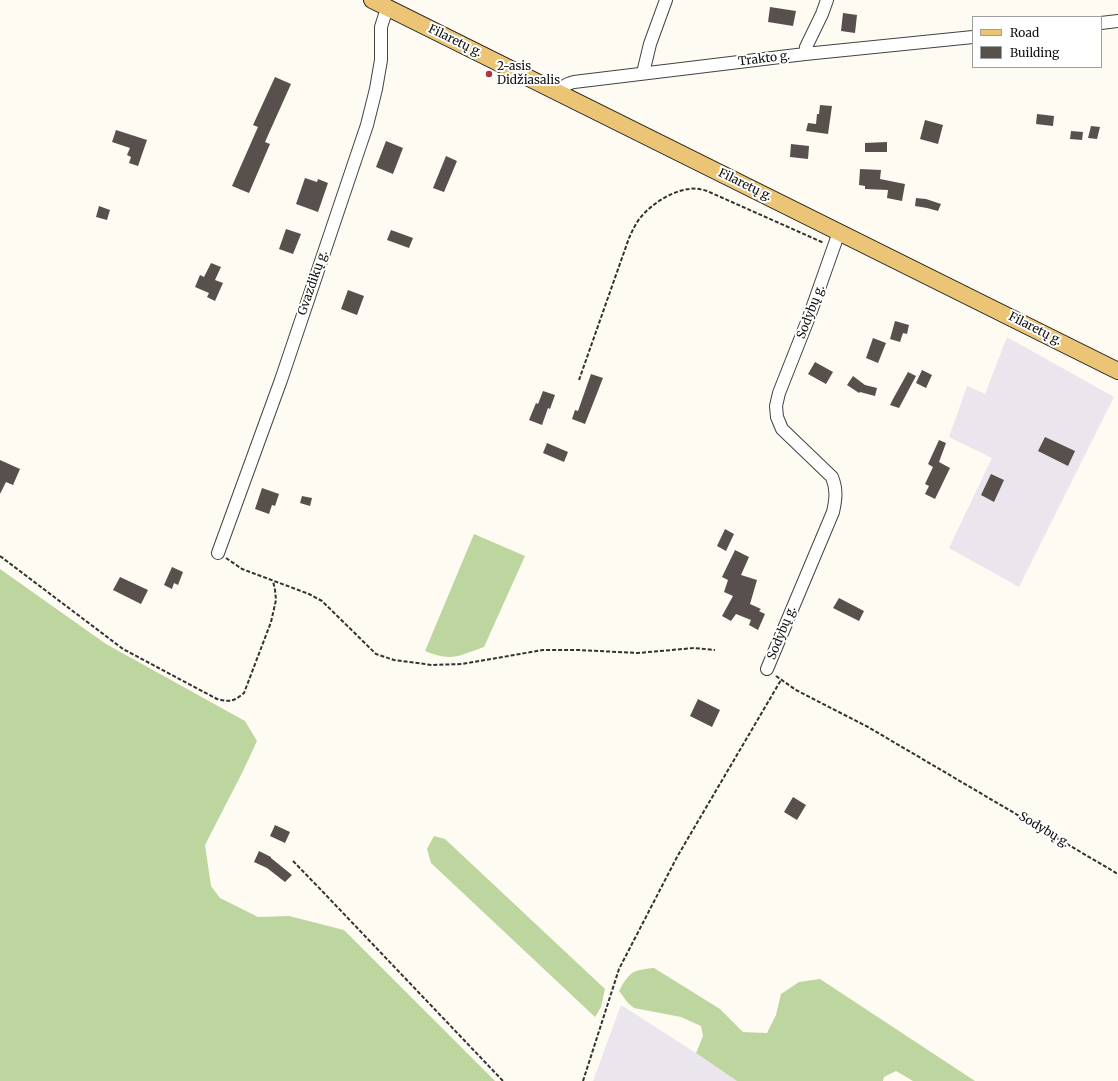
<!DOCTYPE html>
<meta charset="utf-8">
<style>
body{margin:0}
#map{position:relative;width:1118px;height:1081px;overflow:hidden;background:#fefbf3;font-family:Merriweather,serif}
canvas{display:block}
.legend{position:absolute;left:972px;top:16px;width:130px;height:52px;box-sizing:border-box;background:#fff;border:1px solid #9f9f9f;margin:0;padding:5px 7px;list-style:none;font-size:12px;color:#101010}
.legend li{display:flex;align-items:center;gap:8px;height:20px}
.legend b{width:20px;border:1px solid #9f9f9f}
</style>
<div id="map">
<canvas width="1118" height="1081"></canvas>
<ul class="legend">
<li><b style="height:5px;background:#ecc475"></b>Road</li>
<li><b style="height:11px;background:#57504d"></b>Building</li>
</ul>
</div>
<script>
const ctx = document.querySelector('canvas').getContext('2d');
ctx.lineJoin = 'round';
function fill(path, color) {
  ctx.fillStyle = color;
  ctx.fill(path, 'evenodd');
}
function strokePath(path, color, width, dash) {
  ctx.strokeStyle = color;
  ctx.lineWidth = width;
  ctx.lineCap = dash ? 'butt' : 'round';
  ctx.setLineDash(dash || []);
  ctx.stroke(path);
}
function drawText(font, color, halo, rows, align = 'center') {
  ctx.font = font + ' Merriweather,serif';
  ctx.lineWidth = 4;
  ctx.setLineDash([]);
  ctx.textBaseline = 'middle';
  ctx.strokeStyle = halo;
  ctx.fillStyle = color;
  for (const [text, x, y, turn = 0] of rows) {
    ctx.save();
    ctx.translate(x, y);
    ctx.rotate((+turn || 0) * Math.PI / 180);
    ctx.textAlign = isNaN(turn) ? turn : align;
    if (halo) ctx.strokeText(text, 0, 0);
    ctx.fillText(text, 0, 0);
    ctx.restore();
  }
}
fill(new Path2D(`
 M1007,337L1114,397L1019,587L949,548L992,458L949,437L967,386L985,394Z
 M621,1005L696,1053L737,1081H593Z`), '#ebe5ed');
fill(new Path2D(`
 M474,534L525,556L484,647C458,656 452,662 425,651Z
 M0,569L106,644L245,721L257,741L242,773L205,845L211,886L220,898L258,917L289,916L344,930L495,1081H0Z
 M434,836L445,839L605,989L601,1007L595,1017L431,863L427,849Z
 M654,968L720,1009L743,1032L767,1033L776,1015L781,994L799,982L820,979L975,1081H913L896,1071L884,1077L883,1081H737L696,1053L703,1036L701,1026L681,1017L634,1008L628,1003L619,991C630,971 633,970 654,968Z`), '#bdd69f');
fill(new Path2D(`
 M770,7L796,11L793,26L768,22Z
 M843,13L857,15L855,33L841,31Z
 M275,77L291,84L265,142L270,144L249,193L232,186L258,127L253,125Z
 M820,105L832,106L828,134L806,131L808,123L816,124L817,114H819Z
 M1037,114L1054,116L1053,126L1036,124Z
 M925,120L943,125L938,144L920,139Z
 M1091,126L1100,127L1097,139L1088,138Z
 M116,130L147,140L138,166L129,163L131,157L127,155L130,148L112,142Z
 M1071,131L1083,132L1082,140L1070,139Z
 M386,141L403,148L393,174L376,167Z
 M887,142V152H865V143Z
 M791,144L809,146L808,159L790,157Z
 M446,156L457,161L444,192L433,188Z
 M860,169L881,170L880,179L905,184L902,201L887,198L888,190L865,189V186L859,185Z
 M305,178L317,182L318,179L328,183L318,212L296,204Z
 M916,198L926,199L941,204L938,211L927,208L915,206Z
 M99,206L110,210L107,220L96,217Z
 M286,229L301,234L293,254L279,249Z
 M391,230L413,238L409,248L387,240Z
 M211,263L221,267L215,280L223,283L215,301L207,297L209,293L195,287L200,275L204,277Z
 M348,290L364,296L357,315L341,309Z
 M895,321L909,325L907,334L903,333L900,342L890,339Z
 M873,338L886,343L878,363L866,358Z
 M815,362L833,372L826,384L808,374Z
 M922,370L932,375L926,388L916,383Z
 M908,372L916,376L899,408L890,405L893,399Z
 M591,374L603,378L585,424L572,419L575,410L578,411Z
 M853,376L865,385L877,388L875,396L860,392L859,393L847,385Z
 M543,391L555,395L550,409L548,408L542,425L529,420L536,403L538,404Z
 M1045,437L1075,451L1068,466L1038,451Z
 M939,440L946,443L939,462L950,468L935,499L925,494L929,486L925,484L933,467L928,464Z
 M547,443L568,452L564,462L543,453Z
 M0,460L20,469L13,485L6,482L0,494Z
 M991,474L1004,480L994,502L981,495Z
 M262,488L279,494L275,506L272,505L269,514L255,509Z
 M302,496L312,498L310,506L300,503Z
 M725,529L734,534L726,551L717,546Z
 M735,550L749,557L741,575L757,580L750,604L761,609L759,611L765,614L758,630L749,625L751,620L736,614L731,621L722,616L733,596L724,592L728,580L722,577Z
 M172,567L183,572L178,585L174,583L172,589L164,585Z
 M120,577L148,590L141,604L113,590Z
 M839,598L864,611L859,621L833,608Z
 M698,699L720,710L712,727L690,716Z
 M793,797L806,805L797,820L784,812Z
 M275,825L290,832L285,843L270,836Z
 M259,851L271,857V858L292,875L285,882L267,868L254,862Z`), '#57504d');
const minor = new Path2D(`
 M1101,23L1118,21
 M805,54L806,47L822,14L827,0
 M643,73L650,44L666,0
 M560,93C563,86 566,84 574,82L805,54L973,37
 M218,553L281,380L367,125L376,89L381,60V27L387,8
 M767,669L833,512C836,498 837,490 832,477L782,429L777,417L776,406L779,393L809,317L839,232`);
const major = new Path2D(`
 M372,0L1118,371`);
strokePath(minor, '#434343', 14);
strokePath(major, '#212121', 18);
strokePath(new Path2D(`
 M579,380L629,238C631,234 633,229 636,224C645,208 670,191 689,189C695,188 701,189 707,191L824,243
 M0,556L123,649L217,699C230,702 233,702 244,693L271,622L276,600L275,590L273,581
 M226,558L242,569L309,594L322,601L376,654L394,660L432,665L462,664L543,650H578L638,653L694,648L715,650
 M776,676L796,690L868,727L1118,874
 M293,861L324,893L503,1081
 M583,1081L619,969L677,857L781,680`), '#323232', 2, [4, 2]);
strokePath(minor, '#fff', 12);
strokePath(major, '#ecc475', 16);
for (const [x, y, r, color] of [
 [489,74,4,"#b43346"]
]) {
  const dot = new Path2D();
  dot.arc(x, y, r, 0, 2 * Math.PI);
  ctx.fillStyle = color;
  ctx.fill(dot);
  strokePath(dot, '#fff', 1.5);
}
drawText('12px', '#101010', '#fff', [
 ["Filaretų g.",455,41,26],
 ["Trakto g.",764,59,-7],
 ["Filaretų g.",745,185,26],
 ["Gvazdikų g.",313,283,-71],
 ["Sodybų g.",811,312,-69],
 ["Filaretų g.",1035,329,27],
 ["Sodybų g.",782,633,-68],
 ["Sodybų g.",1044,830,31]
]);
drawText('12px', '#101010', '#fff', [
 ["2-asis",497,67],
 ["Didžiasalis",497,81]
], 'left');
</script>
